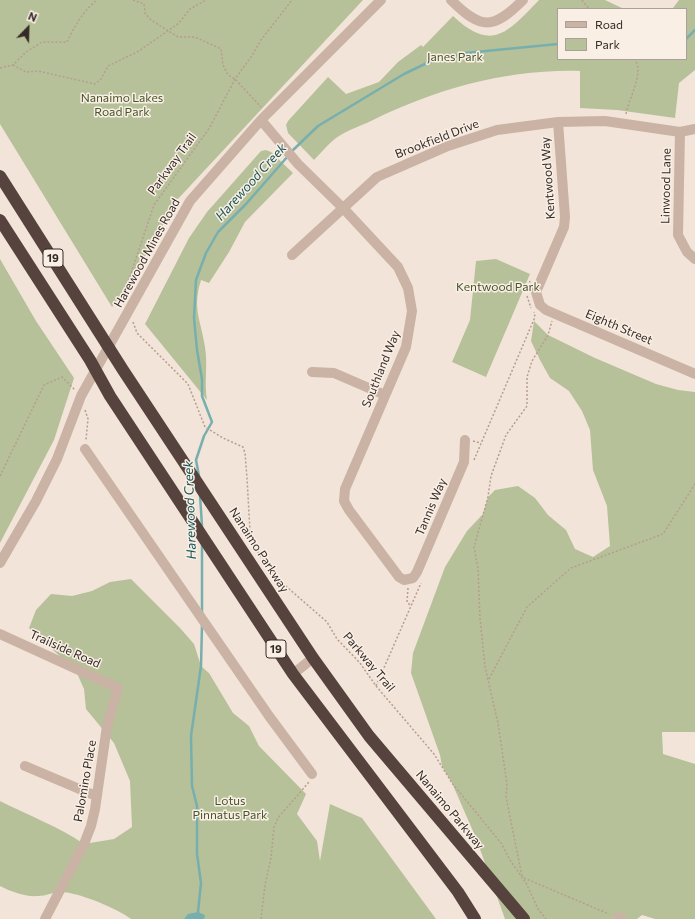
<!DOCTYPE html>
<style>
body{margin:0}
#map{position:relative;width:695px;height:919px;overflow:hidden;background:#f2e4d9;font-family:Commissioner,sans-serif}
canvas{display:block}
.legend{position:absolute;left:557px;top:8px;width:130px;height:52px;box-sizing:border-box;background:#f9efe5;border:1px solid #aba099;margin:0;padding:5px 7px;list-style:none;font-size:12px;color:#352a26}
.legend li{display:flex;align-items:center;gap:8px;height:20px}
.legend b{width:20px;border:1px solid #aba099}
.north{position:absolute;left:8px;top:8px;width:40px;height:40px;-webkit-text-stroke:3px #f9efe5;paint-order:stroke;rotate:23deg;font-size:11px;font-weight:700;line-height:16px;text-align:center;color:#352a26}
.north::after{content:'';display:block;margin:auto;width:14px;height:18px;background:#352a26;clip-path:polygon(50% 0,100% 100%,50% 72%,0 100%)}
</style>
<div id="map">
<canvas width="695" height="919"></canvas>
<ul class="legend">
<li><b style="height:5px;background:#cab3a5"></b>Road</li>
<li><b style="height:11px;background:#b6c199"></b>Park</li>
</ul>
<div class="north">N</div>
</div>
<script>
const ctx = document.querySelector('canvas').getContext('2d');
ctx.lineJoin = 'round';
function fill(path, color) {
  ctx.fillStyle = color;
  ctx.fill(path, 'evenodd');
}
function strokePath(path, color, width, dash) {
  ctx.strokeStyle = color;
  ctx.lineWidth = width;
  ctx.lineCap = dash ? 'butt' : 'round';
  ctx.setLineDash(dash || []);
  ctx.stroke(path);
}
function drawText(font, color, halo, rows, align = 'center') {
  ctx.font = font + ' Commissioner,sans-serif';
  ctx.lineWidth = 3;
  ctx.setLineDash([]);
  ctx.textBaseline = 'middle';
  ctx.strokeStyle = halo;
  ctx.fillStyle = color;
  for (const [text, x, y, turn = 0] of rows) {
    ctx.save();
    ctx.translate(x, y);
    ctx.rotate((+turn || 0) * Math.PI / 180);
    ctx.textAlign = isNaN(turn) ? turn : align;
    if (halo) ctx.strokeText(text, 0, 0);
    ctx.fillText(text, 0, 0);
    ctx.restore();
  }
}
fill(new Path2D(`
 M0,0H363L177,200L133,278L112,307L0,124Z
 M539,0H605L624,9H558V59H686V9H668L673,8L679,0H695V70L679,83L675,118L617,110L580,108V71C507,69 436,89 371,121C360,126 346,131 336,138C328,144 321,153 314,160L288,133L286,125L288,121L328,77L346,94L379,82L398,62L421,45L423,47L453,16C492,53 508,32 539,0Z
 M266,150L271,152L293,173L245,222L229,252L209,283L201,280C192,309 201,320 205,347C208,365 204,383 207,400L145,324L189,238L207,212L261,151Z
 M0,259L36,321L74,378L54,440L0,543Z
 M496,259L530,274L486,377L452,362L470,320L476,261Z
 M534,321L548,335L595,358L656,384L678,390L695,392V732H662L663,754L695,764V919H655L642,915L637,919H505L476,838L452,783L442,766L440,755L411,673L413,653L445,567L467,531L483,514L488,497L495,490L518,486L535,498L548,515L566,530L575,549L593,557L610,546L607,506L593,470L590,430L582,411L569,391L550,378L540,360L531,341Z
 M131,579L180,628L194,644L201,666L209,673L233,713L249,726L259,746L306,794L297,814L317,841L320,861L330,804L362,818L436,919H131C119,909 75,891 60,892C53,892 46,896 38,896C25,897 12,892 0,886V801C28,815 59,827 84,844L114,839L132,827L130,781L114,743L86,709L84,689L76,671L29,628L36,610L51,594L72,596L92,591L110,582Z`), '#b6c199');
fill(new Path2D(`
 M198,912L205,915L204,919H184L188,914Z`), '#77afae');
strokePath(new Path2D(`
 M686,39L695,30
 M291,152L318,126L404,74L427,63L465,53L558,44
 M199,476L196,460L204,436L212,422L202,396V379L197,350L194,318L196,280L206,253L218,232L246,204L288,156
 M200,495L202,526
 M202,543V614
 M198,912L201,883L197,854V806L192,786L191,736L201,666L202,625`), '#77afae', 2.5);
strokePath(new Path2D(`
 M133,0L144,4L145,13L151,20L178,37H195L221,49L223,65L228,75L235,79L261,107
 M582,0L589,9
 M13,65L26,72L38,71L95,84L101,79L108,66L139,51L179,23L190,9L206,0
 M0,68L13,65L26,52L42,42H67C74,27 84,10 97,0
 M626,114C629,97 644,75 635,59
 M527,290L530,281
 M527,296L531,308
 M124,300L126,288L154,205L210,127L235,79L251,57L261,40L292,0
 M133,322L137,333L188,384L205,427L223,438L243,447L245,453L247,478L250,531L255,546L260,556L280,581L327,622L337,639L360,663L376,686L434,754L452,783L501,843L510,860L526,883L538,909L546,919
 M85,410L88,419L86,440
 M473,441L481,443
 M474,460L535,317L534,312
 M0,476L44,385L62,377L75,390
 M408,588L407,602L411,606
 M489,679L527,607L571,568L663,534L695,484
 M376,686L421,583
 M522,876L506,797L507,784L498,723L485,667L480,618L478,569L474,547L488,497L491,476L506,435L527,406V377L532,361L548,335L552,321
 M524,878L609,914
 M261,919L265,885L271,858L274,827L278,818L309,782`), '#b69d8f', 1.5, [2, 2]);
strokePath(new Path2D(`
 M451,0C481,30 493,30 523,0
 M261,120L298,164L344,209L398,267L408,288L412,311L406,347L345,489L344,501L349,510L399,577L404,580L413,578L417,572L464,462L465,440
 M558,122L565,217L564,227L536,292L540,305L546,310L695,374
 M680,132L678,235L687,252L695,259
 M292,255L377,177L448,146L497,130L558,122L605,121L680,132L695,129
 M312,372L334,373L385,395
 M85,449L269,716L312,774
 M0,563L36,501L57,459L81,396L190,201L261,120L381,0
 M0,634L118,688L107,726L95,809L91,826L84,844L45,919
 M293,674L313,658
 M25,766L96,796
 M618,917L622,919`), '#cab3a5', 10);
strokePath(new Path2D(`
 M0,176L123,370L313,658L369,736L524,919
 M0,220L90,360L110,396L293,674L458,892L475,919`), '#56433d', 12);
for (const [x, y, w] of [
 [53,258,20],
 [276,649,20]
]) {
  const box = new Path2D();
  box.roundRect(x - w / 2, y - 9, w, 18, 3);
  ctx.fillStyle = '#f9efe5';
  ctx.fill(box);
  strokePath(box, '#352a26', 1);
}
drawText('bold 11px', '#352a26', null, [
 ["19",53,258],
 ["19",276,649]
]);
drawText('12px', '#47542a', '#f9efe5', [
 ["Janes Park",455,57],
 ["Nanaimo Lakes",122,98],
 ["Road Park",122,112],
 ["Kentwood Park",498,287],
 ["Lotus",230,801],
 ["Pinnatus Park",230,815]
]);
drawText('12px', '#352a26', '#f9efe5', [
 ["Brookfield Drive",437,139,-21],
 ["Parkway Trail",172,164,-54],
 ["Kentwood Way",548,178,-94],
 ["Linwood Lane",666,186,-89],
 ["Harewood Mines Road",147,253,-61],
 ["Eighth Street",619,327,23],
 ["Southland Way",381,369,-68],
 ["Tannis Way",431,507,-67],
 ["Nanaimo Parkway",259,550,57],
 ["Trailside Road",65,649,24],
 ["Parkway Trail",369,662,50],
 ["Palomino Place",85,781,-80],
 ["Nanaimo Parkway",450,810,50]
]);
drawText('italic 13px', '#1b5757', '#f9efe5', [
 ["Harewood Creek",251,182,-48],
 ["Harewood Creek",190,510,-92]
]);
</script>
